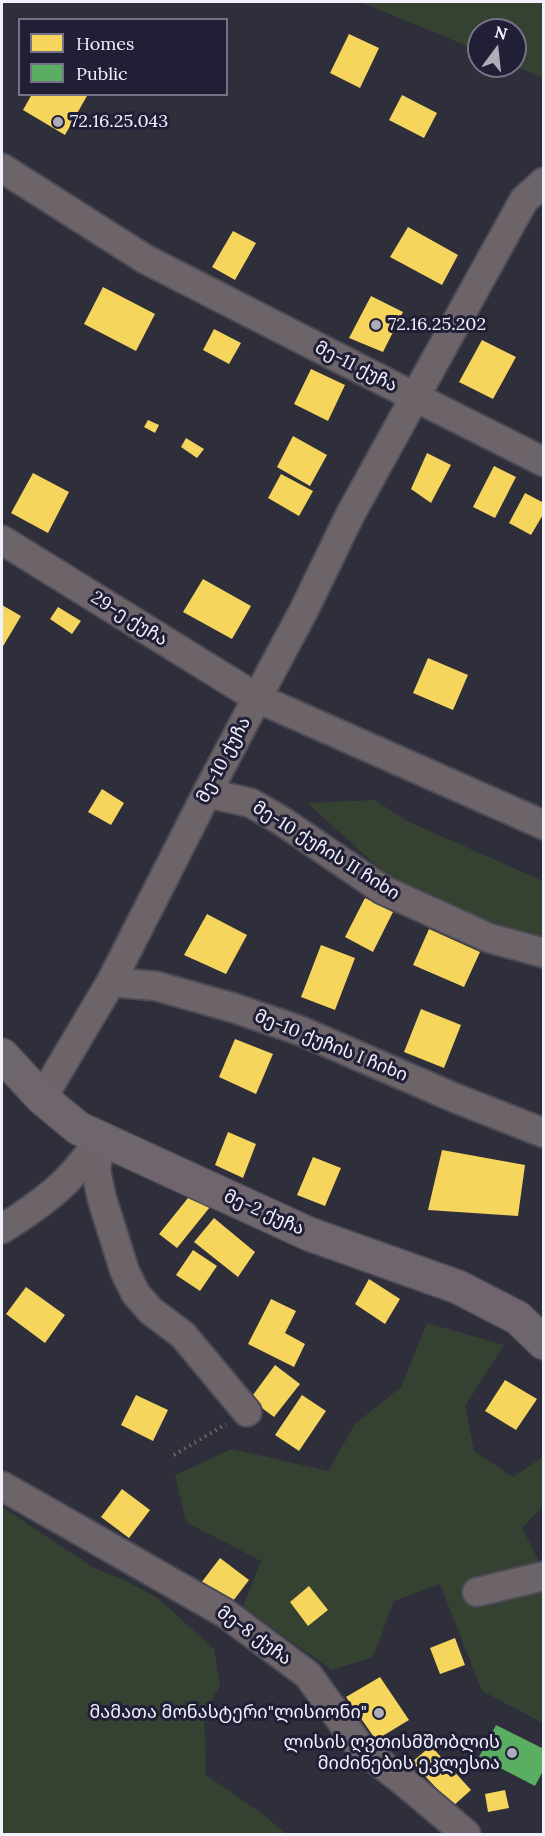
<!DOCTYPE html>
<meta charset="utf-8">
<style>
body{margin:0}
#map{position:relative;width:545px;height:1836px;overflow:hidden;background:#2f2e3b;font-family:Lora,serif}
canvas{display:block}
.frame{position:absolute;inset:0;border:3px solid #f1f1fd;pointer-events:none}
.legend{position:absolute;left:18px;top:18px;width:210px;height:78px;box-sizing:border-box;background:#211f36;border:2px solid #747386;margin:0;padding:8px 10px;list-style:none;font-size:18px;color:#f1f1fd}
.legend li{display:flex;align-items:center;gap:12px;height:30px}
.legend b{width:30px;border:2px solid #747386}
.north{position:absolute;left:467px;top:18px;width:60px;height:60px;box-sizing:border-box;background:#211f36;border:2px solid #747386;border-radius:50%;rotate:15deg;font-size:16px;font-weight:700;line-height:24px;text-align:center;color:#f1f1fd}
.north::after{content:'';display:block;margin:auto;width:21px;height:27px;background:#adadb9;clip-path:polygon(50% 0,100% 100%,50% 72%,0 100%)}
</style>
<div id="map">
<canvas width="545" height="1836"></canvas>
<div class="frame"></div>
<ul class="legend">
<li><b style="height:16px;background:#f6d55c"></b>Homes</li>
<li><b style="height:16px;background:#5aae61"></b>Public</li>
</ul>
<div class="north">N</div>
</div>
<script>
const ctx = document.querySelector('canvas').getContext('2d');
ctx.lineJoin = 'round';
function fill(path, color) {
  ctx.fillStyle = color;
  ctx.fill(path, 'evenodd');
}
function strokePath(path, color, width, dash) {
  ctx.strokeStyle = color;
  ctx.lineWidth = width;
  ctx.lineCap = dash ? 'butt' : 'round';
  ctx.setLineDash(dash || []);
  ctx.stroke(path);
}
function drawText(font, color, halo, rows, align = 'center') {
  ctx.font = font + ' Lora,"Noto Sans Georgian",serif';
  ctx.lineWidth = 6;
  ctx.setLineDash([]);
  ctx.textBaseline = 'middle';
  ctx.strokeStyle = halo;
  ctx.fillStyle = color;
  for (const [text, x, y, turn = 0] of rows) {
    ctx.save();
    ctx.translate(x, y);
    ctx.rotate((+turn || 0) * Math.PI / 180);
    ctx.textAlign = isNaN(turn) ? turn : align;
    if (halo) ctx.strokeText(text, 0, 0);
    ctx.fillText(text, 0, 0);
    ctx.restore();
  }
}
fill(new Path2D(`
 M361,2H543V78L515,66V30H479V51Z
 M375,800L407,821L543,881V941H539L396,883L307,803Z
 M427,1323L504,1345L465,1406L474,1451L513,1477L543,1457V1506L522,1528L543,1569V1723L482,1691L440,1584L394,1601L373,1657L332,1670L243,1607L261,1561L186,1522L175,1475L232,1449L328,1471L355,1424L401,1387Z
 M2,1507L94,1568L128,1582L158,1598L214,1649L220,1686L204,1712L206,1775L265,1816L286,1834H2Z`), '#354232');
fill(new Path2D(`
 M349,34L379,48L360,88L330,73Z
 M32,94H88L65,135L23,110Z
 M402,95L437,113L424,138L389,120Z
 M408,227L458,255L442,285L390,257Z
 M233,231L256,243L235,280L212,267Z
 M103,287L155,314L136,351L84,324Z
 M371,296L403,312L383,352L349,338Z
 M214,329L241,343L229,364L203,350Z
 M482,340L516,357L493,399L459,382Z
 M311,369L345,385L328,421L294,404Z
 M148,420L159,425L155,433L144,427Z
 M293,436L327,455L310,486L277,467Z
 M186,438L204,449L197,458L181,447Z
 M427,453L451,465L431,503L411,489Z
 M494,466L516,477L495,518L473,507Z
 M33,473L69,492L48,533L11,513Z
 M281,474L313,491L299,516L268,498Z
 M525,493L544,503V513L531,535L509,523Z
 M203,579L251,606L232,639L183,612Z
 M2,605L21,616L2,648Z
 M58,607L81,621L72,634L50,619Z
 M428,658L468,675L453,710L413,693Z
 M102,789L124,803L111,825L88,812Z
 M365,898L393,912L373,952L345,937Z
 M207,914L247,935L226,974L184,955Z
 M429,929L480,952L464,987L413,965Z
 M321,945L355,958L335,1010L301,997Z
 M421,1009L461,1025L444,1068L404,1052Z
 M235,1039L273,1054L256,1094L219,1077Z
 M228,1132L256,1144L243,1178L215,1165Z
 M442,1150L525,1165L518,1216L428,1210Z
 M313,1157L341,1168L325,1206L297,1195Z
 M192,1193L210,1207L177,1248L159,1234Z
 M214,1218L255,1252L238,1277L194,1242Z
 M193,1250L217,1266L200,1291L176,1275Z
 M369,1279L400,1299L385,1324L355,1304Z
 M26,1287L65,1315L45,1343L6,1314Z
 M271,1299L296,1311L285,1333L305,1344L294,1367L248,1344Z
 M275,1365L300,1384L274,1417L250,1399Z
 M505,1380L537,1399L516,1430L485,1411Z
 M136,1395L168,1410L153,1441L121,1425Z
 M302,1395L326,1411L299,1451L275,1435Z
 M122,1489L150,1510L129,1538L101,1517Z
 M220,1558L249,1580L230,1605L201,1583Z
 M309,1586L328,1610L308,1626L290,1602Z
 M455,1638L465,1665L440,1674L430,1648Z
 M380,1677L409,1720L376,1740L346,1697Z
 M431,1746L471,1790L453,1806L412,1762Z
 M505,1790L509,1808L488,1812L485,1794Z`), '#f6d55c');
fill(new Path2D(`
 M496,1725L544,1749V1769L535,1786L479,1757Z`), '#5aae61');
const minor = new Path2D(`
 M2,168L145,259L415,397L350,515L304,610L257,698L2,540
 M544,182L524,200L415,397L544,462
 M207,793L251,803L282,821L383,890L489,938L544,953
 M111,982L156,986L234,1008L301,1031L455,1098L544,1133
 M42,1098L111,982L207,793L257,698L544,825
 M100,1139L96,1171L102,1199L125,1272L136,1294L151,1311L183,1335L247,1412
 M2,1229C24,1215 47,1200 66,1181C78,1169 89,1155 99,1140
 M2,1486L225,1613L308,1675L360,1747L408,1785L466,1834
 M477,1592L544,1576`);
const major = new Path2D(`
 M2,1055L42,1098L78,1128L309,1234L458,1287L518,1318L544,1343`);
strokePath(minor, '#4b4a55', 32);
strokePath(major, '#4b4a55', 36);
strokePath(new Path2D(`
 M174,1455L226,1424`), '#706a71', 4, [1.5, 4.5]);
strokePath(minor, '#6d646a', 28);
strokePath(major, '#6f656d', 33);
for (const [x, y, r, color] of [
 [58,122,6,"#adadb9"],
 [376,325,6,"#adadb9"],
 [379,1713,6,"#adadb9"],
 [512,1753,6,"#adadb9"]
]) {
  const dot = new Path2D();
  dot.arc(x, y, r, 0, 2 * Math.PI);
  ctx.fillStyle = color;
  ctx.fill(dot);
  strokePath(dot, '#211f36', 2);
}
drawText('18px', '#f1f1fd', '#211f36', [
 ["72.16.25.043",70,122],
 ["72.16.25.202",388,325],
 ["მამათა მონასტერი\"ლისიონი\"",367,1713,"right"],
 ["ლისის ღვთისმშობლის",500,1743,"right"],
 ["მიძინების ეკლესია",500,1764,"right"]
], 'left');
drawText('18px', '#f1f1fd', '#211f36', [
 ["მე-11 ქუჩა",356,367,27],
 ["29-ე ქუჩა",129,619,32],
 ["მე-10 ქუჩა",224,760,-62],
 ["მე-10 ქუჩის II ჩიხი",326,851,32],
 ["მე-10 ქუჩის I ჩიხი",331,1046,22],
 ["მე-2 ქუჩა",264,1213,24],
 ["მე-8 ქუჩა",254,1636,36]
]);
</script>
